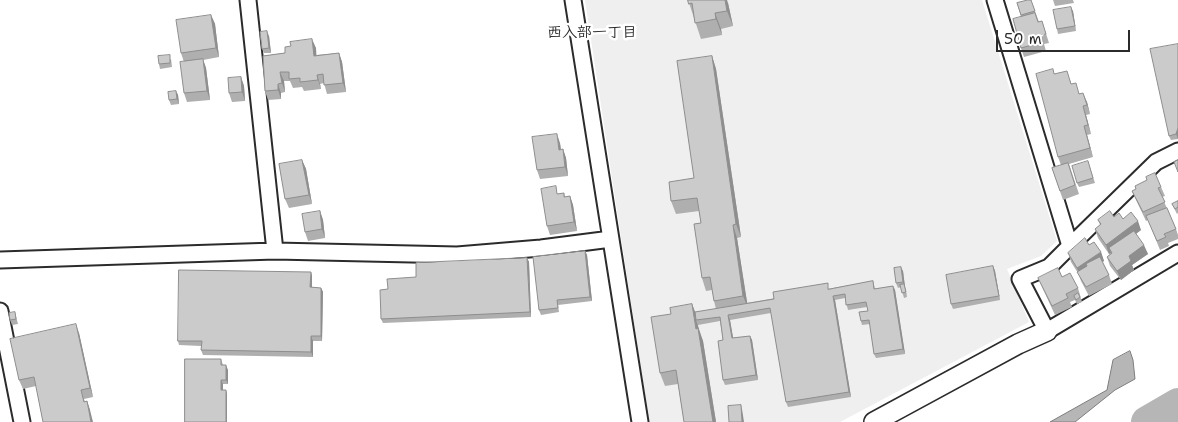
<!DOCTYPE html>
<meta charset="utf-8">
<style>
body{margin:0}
#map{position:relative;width:1178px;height:422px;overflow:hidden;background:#fff;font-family:"Shantell Sans",sans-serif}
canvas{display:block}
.scale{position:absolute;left:996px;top:30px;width:134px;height:22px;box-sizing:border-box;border:2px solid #2b2b2b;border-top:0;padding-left:6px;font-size:15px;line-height:18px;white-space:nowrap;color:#2b2b2b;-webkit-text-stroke:4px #fff;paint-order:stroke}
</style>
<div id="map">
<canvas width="1178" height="422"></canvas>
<div class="scale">50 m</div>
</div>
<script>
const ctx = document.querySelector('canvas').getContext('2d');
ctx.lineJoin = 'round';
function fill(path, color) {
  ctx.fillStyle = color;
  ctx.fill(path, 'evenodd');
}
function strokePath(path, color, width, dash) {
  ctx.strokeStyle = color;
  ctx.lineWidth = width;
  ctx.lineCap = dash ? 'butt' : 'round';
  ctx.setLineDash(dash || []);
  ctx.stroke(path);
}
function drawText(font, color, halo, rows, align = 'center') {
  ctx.font = font + ' "Shantell Sans","Klee One",sans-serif';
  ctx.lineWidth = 5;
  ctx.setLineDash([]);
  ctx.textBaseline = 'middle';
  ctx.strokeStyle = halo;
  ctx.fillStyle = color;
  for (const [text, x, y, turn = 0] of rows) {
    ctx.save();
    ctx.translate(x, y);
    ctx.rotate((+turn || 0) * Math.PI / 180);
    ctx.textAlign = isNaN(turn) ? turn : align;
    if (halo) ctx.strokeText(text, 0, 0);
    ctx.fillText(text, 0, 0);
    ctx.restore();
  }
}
fill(new Path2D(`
 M585,0H982L1057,241L1041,256L1007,269L1029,322L840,422H649Z`), '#efefef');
const water = new Path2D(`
 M1130,351L1133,360L1135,379L1115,390L1075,422H1050L1107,390L1113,360Z`);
fill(water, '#b6b6b6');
strokePath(water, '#7e7e7e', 1);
strokePath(new Path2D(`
 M1147,422L1178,404`), '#b6b6b6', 32);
const minor = new Path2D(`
 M248,0L275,251
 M573,0L640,422
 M995,0L1070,246L1049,267L1020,279L1047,331L1178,253
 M1070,246L1156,162L1178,151
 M0,260L275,251L457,255L541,248L611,239
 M0,311L22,422`);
const tertiary = new Path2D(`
 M874,422L1018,344L1047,331`);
strokePath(minor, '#2b2b2b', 19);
strokePath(tertiary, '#2b2b2b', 22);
strokePath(minor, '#fff', 15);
strokePath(tertiary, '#fff', 19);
fill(new Path2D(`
 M688,0L728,3L733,26L721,29L722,35L701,39Z
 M1031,0L1039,22L1042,21L1049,43L1044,44L1046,51L1024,57L1021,48V17L1017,3Z
 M1053,0H1073L1074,3L1055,6Z
 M1073,11L1076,31L1058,34L1057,29Z
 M211,15L215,24L219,57L203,60L206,68L210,100L187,102L184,93V62L181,53Z
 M269,36L271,53H264L262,49Z
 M1178,44V139L1171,140L1169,136Z
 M316,48V55L339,53L342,62L346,92L327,94L324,83L320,84L321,89L304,91L302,87L293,88L290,81H284L285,92L281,93V99L268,100L265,91L263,56Z
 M712,56L716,69L741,237L737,238L747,303L873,281L875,289L893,286L895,290L905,354L876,358L874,354L870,324L862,325L861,321L868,311L867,307L848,310L845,298L835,300L851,397L788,407L786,402L771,313L730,320L733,338L750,336L752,340L758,380L725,385L723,380V340L720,321L698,325L699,332L703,341L716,422H684L678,384L665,386L660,373L671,314L692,304L695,312L716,309L714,301L712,290L706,291L702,278L701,223L699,211L676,214L671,201L694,178Z
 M171,59L172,67L160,69L159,64Z
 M1055,74L1070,80L1071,84L1087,102L1090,114L1086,115L1091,134L1087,135L1093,157L1069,164L1079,194L1063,200L1052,168L1061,165L1058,157Z
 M241,77L244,86L245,101L232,102L229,93Z
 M176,91L178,95L179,104L171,105L169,100Z
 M560,143L561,150L563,149L566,158L568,176L540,179L537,170Z
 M302,160L306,169L312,204L289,208L285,199Z
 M1088,161L1095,183L1079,187L1077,183Z
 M1161,187L1165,196L1162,197L1176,229L1178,235V239L1168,243L1169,246L1160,250L1148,220L1146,221L1136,200L1132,191Z
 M564,193L565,197L570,196L573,205L577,231L550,235L547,226L559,194Z
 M1178,201V213L1177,214L1172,204Z
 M320,211L323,220L325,238L308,241L305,232Z
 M1114,217L1123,219L1141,230L1136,234L1148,254L1132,265L1134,270L1121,280L1110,266L1107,257L1111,253L1109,254L1098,238L1095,229L1100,225L1098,220Z
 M1089,245L1101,252L1104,261L1102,262L1109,275L1112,284L1089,296L1081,281L1078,273L1071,262L1068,253Z
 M585,251L587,255L592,301L558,305L559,312L541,315L539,310Z
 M527,258L529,262L531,317L383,323L381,319L388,289L416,277Z
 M993,266L995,271L1000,300L953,309L951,304Z
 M903,271L905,287L907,297L904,298L901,287L898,288L896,283Z
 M311,272L312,276V287L321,288L323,292L322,341H313V357L203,355L201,350V346L179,345L178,341Z
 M1062,277L1078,288L1082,302L1077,304L1075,300L1070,302L1072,307L1055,315L1042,287L1038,278Z
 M15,312L18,324L12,325L10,320Z
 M79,333L93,397L84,399L85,402L87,401L90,410L36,386L23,389L19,380Z
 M185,359H221L223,365L228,370V384H223V390H226L227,394Z`), '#afafaf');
fill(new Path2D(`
 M725,0H727L728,3L733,26L727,11Z
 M1071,7L1073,11L1076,31L1075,26Z
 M715,13L721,29L722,35L716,19Z
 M211,15L215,24L219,57L216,48Z
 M267,31L269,36L271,53L269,48Z
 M312,39L316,48L317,65L314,56Z
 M339,53L342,62L346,92L343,83Z
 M712,56L716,69L741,237L736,224Z
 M203,59L206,68L210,100L207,91Z
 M280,72L284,81L285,92L282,83Z
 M317,75L320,84L321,89L318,80Z
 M241,77L244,86L245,101L242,92Z
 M278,84L281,93V99L278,90Z
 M176,91L178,95L179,104L177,99Z
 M1083,93L1087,102L1090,114Z
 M1083,106L1086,115L1091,134L1088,125Z
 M1084,126L1087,135L1093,157L1090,148Z
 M1178,128V139L1176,134Z
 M557,134L560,143L562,159L559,150Z
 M563,149L566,158L568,176L565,167Z
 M302,160L306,169L312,204L309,195Z
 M570,196L573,205L577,231L574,222Z
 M320,211L323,220L325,238L322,229Z
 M1138,221L1141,230L1111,252L1109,248L1111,253L1109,254L1106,245Z
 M733,225L737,238L748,308L743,296Z
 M1144,245L1148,254L1132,265L1134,270L1121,280L1117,271L1129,256Z
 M585,251L587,255L592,301L590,297Z
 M1101,252L1104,261L1080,276L1077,268Z
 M527,258L529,262L531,317L530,312Z
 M993,266L995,271L1000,300L999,296Z
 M901,267L903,271L905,287L907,297L903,282Z
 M311,272L312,276V292L310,287Z
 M893,286L895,290L905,354L903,349Z
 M321,288L323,292L322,341L321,336Z
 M833,296L835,300L851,397L849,392Z
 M692,304L697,317L696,320L703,341L716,422H713Z
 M728,315L730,320L734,343L732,338Z
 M76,324L79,333L93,397L90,388Z
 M311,336L313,341V357L311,352Z
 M750,336L752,340L758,380L756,375Z
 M226,365L228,370V384L226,380Z
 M221,380L223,384V395L221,390Z
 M226,390L227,394V422H226Z
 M87,401L90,410L93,422H91Z
 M741,405L742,409L744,422H742Z`), '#8e8e8e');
const building = new Path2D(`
 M688,0H725L727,11L715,13L716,19L695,23L692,3L689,4Z
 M1028,0H1031L1035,11L1021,15L1017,3Z
 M1071,7L1075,26L1057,29L1053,10Z
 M1035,13L1038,22L1042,21L1046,34L1041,35L1043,42L1021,48L1013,19Z
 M211,15L216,48L181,53L176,20Z
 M267,31L269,48L262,49L260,32Z
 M312,39L314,56L339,53L343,83L324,85L323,74L317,75L318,80L300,82V78L289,79V72H280L282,83L278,84V90L265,91L263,56L285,53V47L291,46L290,42Z
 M1178,44V128L1176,134L1169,136L1150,49Z
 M170,55V63L159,64L158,56Z
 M712,56L736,224L733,225L743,296L714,301L710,277L702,278L694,224L701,223L697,198L671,201L669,182L694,178L677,61Z
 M203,59L207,91L184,93L180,62Z
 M1053,69L1054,74L1067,71L1071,84L1076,83L1079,94L1083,93L1087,105L1083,106L1088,125L1084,126L1090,148L1058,157L1036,74Z
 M241,77L242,92L229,93L228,78Z
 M176,91L177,99L169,100L168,92Z
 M557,134L559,150L563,149L565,167L537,170L532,137Z
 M302,160L309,195L285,199L279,164Z
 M1178,160V172L1174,162Z
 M1088,161L1093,178L1077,183L1072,166Z
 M1068,163L1075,185L1060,191L1052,168Z
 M1155,173L1161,187L1158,188L1165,202L1143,212L1132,191L1136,189L1135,186L1147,180L1146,177Z
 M556,186L557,194L564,193V197L570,196L574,222L547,226L541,189Z
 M1178,201V207L1175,209L1172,204Z
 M1167,208L1176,229L1164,234L1166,237L1157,241L1146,216Z
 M320,211L322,229L305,232L302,214Z
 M1110,211L1114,217L1119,213L1123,219L1131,212L1138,221L1106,245L1095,229L1101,224L1098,220Z
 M1134,231L1144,245L1129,256L1131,261L1117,271L1107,257L1112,253L1109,248Z
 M1085,238L1089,245L1094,242L1101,252L1077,268L1068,253Z
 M585,251L590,297L557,300L558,308L539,310L533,257Z
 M1100,257L1109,275L1086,287L1077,272L1087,266L1086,264Z
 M527,258L530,312L381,319L380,290L388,289L387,279L416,277V263Z
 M993,266L999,296L951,304L946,275Z
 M901,267L903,282L896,283L894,268Z
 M1058,268L1062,277L1070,273L1078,288L1066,294L1068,298L1052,306L1038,278Z
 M179,270L311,272L310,287L321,288V336H311V352L201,350L202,341H178Z
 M873,281L874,289L893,286L903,349L874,354L869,320L861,321L859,312L868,311L866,302L846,305L845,294L833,296L849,392L786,402L770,308L728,315L732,338L750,336L756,375L723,380L718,341L723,340L720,317L696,320L695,312L774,299L773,292L828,283V289Z
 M904,284L906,292L902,293L900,285Z
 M1078,293L1080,297L1076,300L1074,296Z
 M692,304L696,329L698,328L713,422H684L676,370L660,373L651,317L671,314L670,308Z
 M15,312L16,319L10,320L9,313Z
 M76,324L90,388L81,390L84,402L87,401L91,422H43L34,377L19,380L10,339Z
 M185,359H221V365H226V380H221V390H226V422H185Z
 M741,405L742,422H729L728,406Z`);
fill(building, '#cbcbcb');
strokePath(building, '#8e8e8e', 1);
drawText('bold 15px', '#2b2b2b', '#fff', [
 ["西入部一丁目",592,33]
]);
</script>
